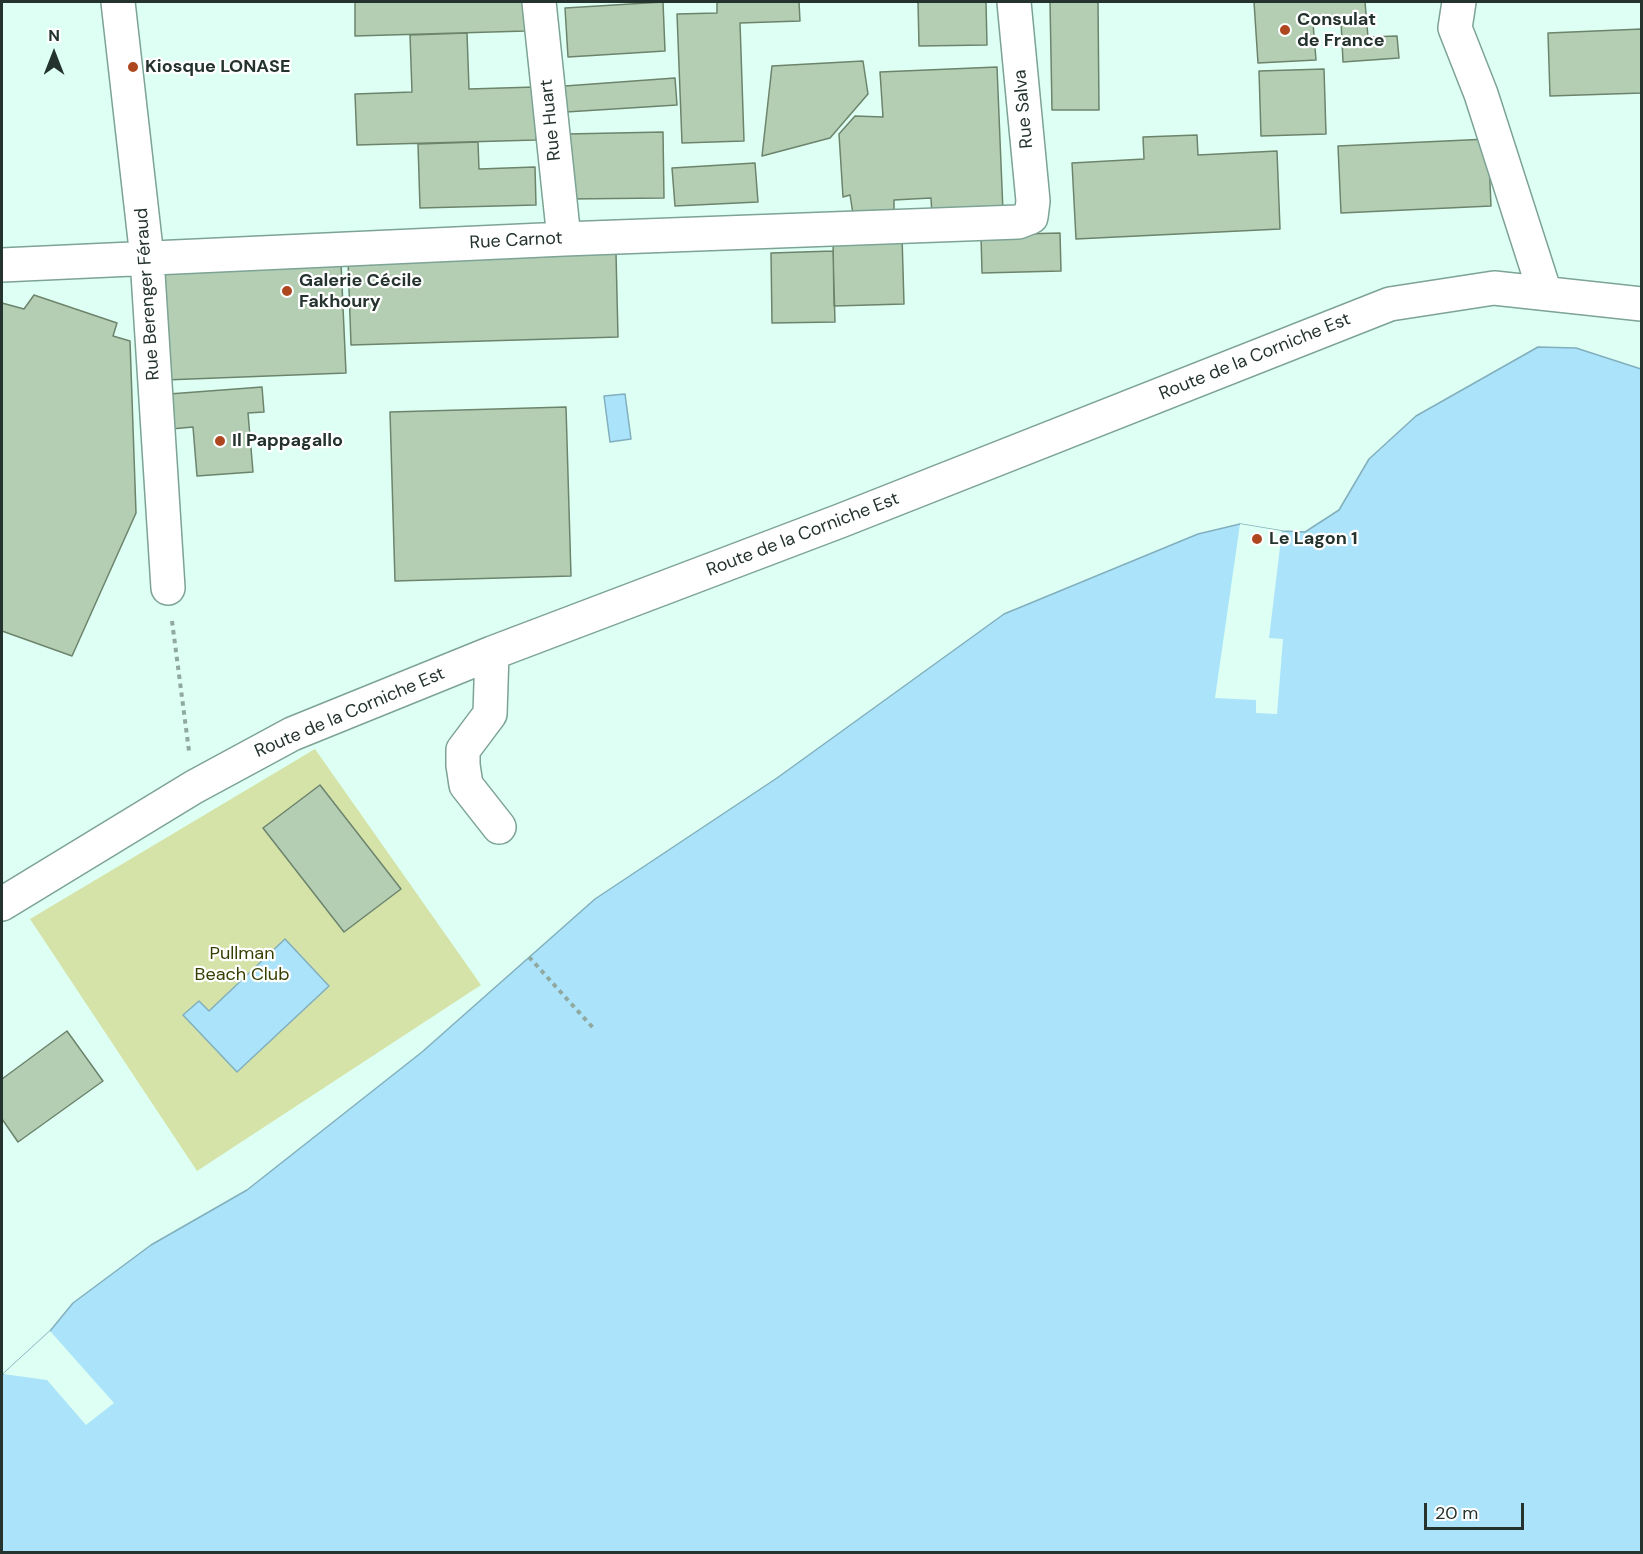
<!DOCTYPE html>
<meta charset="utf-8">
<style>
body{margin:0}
#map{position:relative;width:1643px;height:1554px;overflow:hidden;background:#defff3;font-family:"DM Sans",sans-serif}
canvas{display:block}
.frame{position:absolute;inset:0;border:3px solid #24332e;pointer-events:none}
.north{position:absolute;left:24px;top:24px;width:60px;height:60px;-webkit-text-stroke:4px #fff;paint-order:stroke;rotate:0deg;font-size:16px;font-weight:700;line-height:24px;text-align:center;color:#24332e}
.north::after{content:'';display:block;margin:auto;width:21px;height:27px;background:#24332e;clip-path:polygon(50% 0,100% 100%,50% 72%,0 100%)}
.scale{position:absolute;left:1424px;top:1503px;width:100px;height:27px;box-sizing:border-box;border:3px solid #24332e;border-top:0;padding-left:8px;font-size:18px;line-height:21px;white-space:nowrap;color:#24332e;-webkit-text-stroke:4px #fff;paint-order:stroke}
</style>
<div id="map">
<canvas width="1643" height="1554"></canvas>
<div class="frame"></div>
<div class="north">N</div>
<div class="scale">20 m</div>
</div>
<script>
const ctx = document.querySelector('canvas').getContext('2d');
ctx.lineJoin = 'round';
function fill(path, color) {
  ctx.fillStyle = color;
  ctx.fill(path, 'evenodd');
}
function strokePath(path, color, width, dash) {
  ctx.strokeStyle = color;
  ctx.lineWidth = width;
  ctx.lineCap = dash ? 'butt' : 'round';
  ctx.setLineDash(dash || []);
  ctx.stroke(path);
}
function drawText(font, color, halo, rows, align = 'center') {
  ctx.font = font + ' "DM Sans",sans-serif';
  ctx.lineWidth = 4.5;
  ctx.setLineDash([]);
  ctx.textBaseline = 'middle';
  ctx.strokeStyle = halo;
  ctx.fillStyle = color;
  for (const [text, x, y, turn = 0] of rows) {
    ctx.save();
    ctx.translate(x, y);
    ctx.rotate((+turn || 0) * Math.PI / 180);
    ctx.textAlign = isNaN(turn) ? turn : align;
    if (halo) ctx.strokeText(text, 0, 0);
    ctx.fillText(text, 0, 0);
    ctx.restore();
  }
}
fill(new Path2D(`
 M315,749L481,985L197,1171L30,919Z`), '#d5e3a8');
const water = new Path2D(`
 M1538,347L1576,348L1641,369V1552H2V1375L50,1331L73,1303L151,1245L247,1190L422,1052L595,899L777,778L1004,614L1198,534L1240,524L1282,531L1305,532L1339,510L1369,459L1416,416Z
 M625,394L631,439L610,442L604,396Z
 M285,939L329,986L237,1072L183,1015L199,1001L209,1011Z`);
fill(water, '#abe4fa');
strokePath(water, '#82afbd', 1.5);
fill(new Path2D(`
 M1240,524L1282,531L1269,638L1283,639L1277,714L1256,713V700L1215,698Z
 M50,1331L114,1403L86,1425L47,1380L3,1374Z`), '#defff3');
const building = new Path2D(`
 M355,2H525L526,31L355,36Z
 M663,2L665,51L568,57L565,8Z
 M717,2H799L800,21L740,23L744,141L682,143L677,14L717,13Z
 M918,2H986L987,45L919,46Z
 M1050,2H1098L1099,110H1052Z
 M1254,2H1365L1368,37L1397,36L1399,58L1343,62L1341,21L1313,23L1316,60L1258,63Z
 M1642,29V93L1550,96L1548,33Z
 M467,33L469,89L535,87L536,140L357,145L355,94L412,92L410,35Z
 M863,61L868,94L830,138L762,156L772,66Z
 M997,67L1003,212L932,215L931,198L894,200V213L853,214L850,195L843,197L839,134L855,116L883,117L880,72Z
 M1324,69L1326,134L1261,136L1259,71Z
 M675,78L677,105L566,112L565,86Z
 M663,132L664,198L568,199L567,134Z
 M1197,135L1198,155L1277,151L1280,229L1076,239L1072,163L1144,159L1143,137Z
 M1488,139L1491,206L1341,213L1338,146Z
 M478,142L479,169L535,167L536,205L420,208L418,144Z
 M755,163L758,202L675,206L672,168Z
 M1060,233L1061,271L982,273L981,235Z
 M902,236L904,304L834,306L833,238Z
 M833,251L835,322L772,323L771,253Z
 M616,253L618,337L351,345L348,260Z
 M341,263L346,373L165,380L161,271Z
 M34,295L117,323L113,336L130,341L136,513L72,656L2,631V303L24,309Z
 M262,387L264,412L248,413L253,472L197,476L193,427L171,429L169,394Z
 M566,407L571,576L395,581L390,412Z
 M320,785L401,889L344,932L263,828Z
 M67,1031L103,1081L18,1142L2,1119V1079Z`);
fill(building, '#b4ceb4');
strokePath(building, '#6c846c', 1.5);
const minor = new Path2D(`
 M118,2L147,258L168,588
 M539,2L564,239
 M1459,2L1455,28L1481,94L1545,293
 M2,265L564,239L1018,222L1031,217L1033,201L1014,2
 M492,653L490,714L463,750V765L466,785L499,827
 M2,904L194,787L292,734L492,653L840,521L1390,304L1494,288L1642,304`);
strokePath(minor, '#7da395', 36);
strokePath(new Path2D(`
 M172,621L189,751
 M529,957L595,1030`), '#90a9a0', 4, [4.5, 4.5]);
strokePath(minor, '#fff', 33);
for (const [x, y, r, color] of [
 [1285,30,6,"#ae4720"],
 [133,67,6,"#ae4720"],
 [287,291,6,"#ae4720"],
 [220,441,6,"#ae4720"],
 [1257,539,6,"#ae4720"]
]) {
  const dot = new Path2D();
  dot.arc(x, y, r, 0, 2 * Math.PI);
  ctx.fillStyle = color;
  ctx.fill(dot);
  strokePath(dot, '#fff', 2);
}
drawText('bold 18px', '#24332e', '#fff', [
 ["Consulat",1297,20],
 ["de France",1297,41],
 ["Kiosque LONASE",145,67],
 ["Galerie Cécile",299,281],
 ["Fakhoury",299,302],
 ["Il Pappagallo",232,441],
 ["Le Lagon 1",1269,539]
], 'left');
drawText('18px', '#24332e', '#fff', [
 ["Rue Salva",1024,109,-95],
 ["Rue Huart",551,120,-96],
 ["Rue Carnot",516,241,-3],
 ["Rue Berenger Féraud",148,294,-94],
 ["Route de la Corniche Est",1255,357,-22],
 ["Route de la Corniche Est",803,535,-21],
 ["Route de la Corniche Est",350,713,-23]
]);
drawText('18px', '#353f00', '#fff', [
 ["Pullman",242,954],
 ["Beach Club",242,975]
]);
</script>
